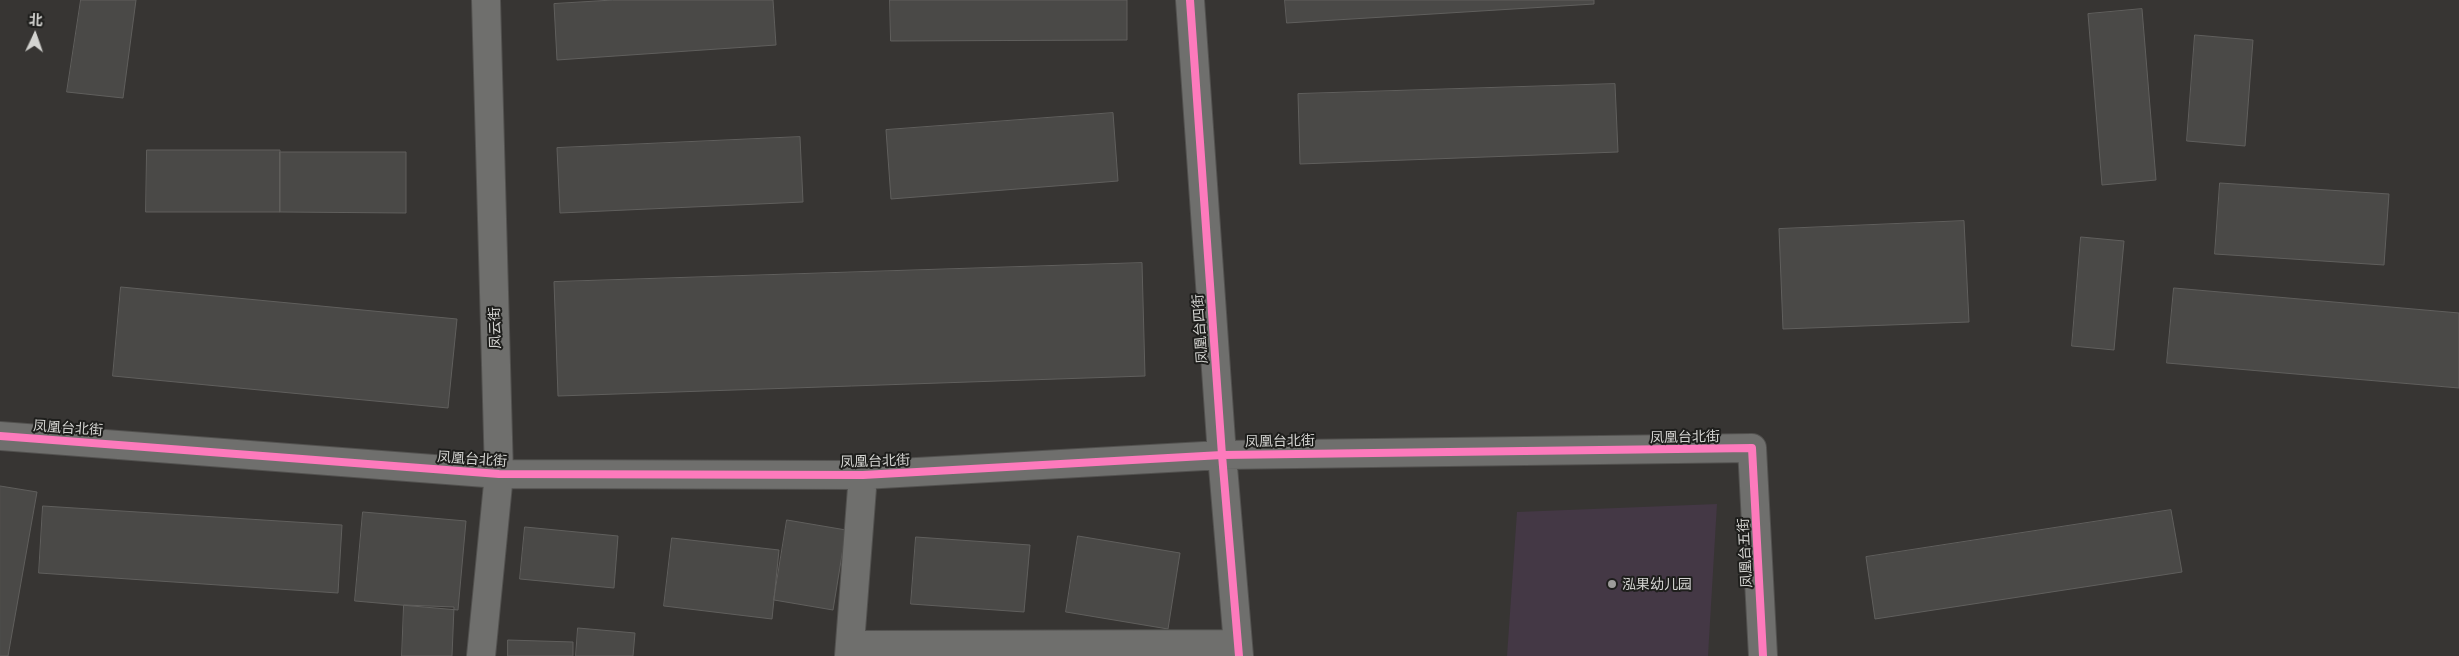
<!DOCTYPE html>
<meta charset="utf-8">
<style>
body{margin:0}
#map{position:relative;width:2459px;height:656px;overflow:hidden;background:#373533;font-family:Ubuntu,"Noto Sans SC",sans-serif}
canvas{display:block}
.north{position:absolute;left:10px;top:10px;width:50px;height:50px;-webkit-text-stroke:4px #1e1e1c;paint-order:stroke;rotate:3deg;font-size:14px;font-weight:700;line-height:20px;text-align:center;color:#d4d4d1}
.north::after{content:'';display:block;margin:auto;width:18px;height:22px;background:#d4d4d1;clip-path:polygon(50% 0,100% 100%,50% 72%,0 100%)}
</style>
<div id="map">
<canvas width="2459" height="656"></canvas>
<div class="north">北</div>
</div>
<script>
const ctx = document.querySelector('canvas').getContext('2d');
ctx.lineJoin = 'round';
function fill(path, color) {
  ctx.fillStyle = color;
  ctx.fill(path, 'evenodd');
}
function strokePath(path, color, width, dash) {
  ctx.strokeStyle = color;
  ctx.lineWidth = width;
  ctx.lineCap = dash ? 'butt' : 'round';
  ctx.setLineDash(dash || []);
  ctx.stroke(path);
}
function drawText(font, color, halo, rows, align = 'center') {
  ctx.font = font + ' Ubuntu,"Noto Sans SC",sans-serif';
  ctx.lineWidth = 4;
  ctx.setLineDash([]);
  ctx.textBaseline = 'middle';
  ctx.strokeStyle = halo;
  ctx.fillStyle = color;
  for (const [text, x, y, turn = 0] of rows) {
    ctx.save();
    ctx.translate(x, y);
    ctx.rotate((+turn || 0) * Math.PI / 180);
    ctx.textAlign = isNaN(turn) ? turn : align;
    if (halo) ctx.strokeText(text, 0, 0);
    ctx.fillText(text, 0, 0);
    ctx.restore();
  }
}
fill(new Path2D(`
 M1717,504L1708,656H1507L1517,512Z`), '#443845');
const building = new Path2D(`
 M81,0H136L123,98L67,92Z
 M613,0H773L776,45L557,60L554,4Z
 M890,0H1127V40L891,41Z
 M1285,0H1594V4L1287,23Z
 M2142,9L2156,180L2102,185L2088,14Z
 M2195,35L2253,40L2245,146L2187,141Z
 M1615,84L1618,152L1300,164L1298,94Z
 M1113,113L1118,181L891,199L886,130Z
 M800,137L803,202L560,213L557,148Z
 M147,150H280V212H146Z
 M280,152H406V213L280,212Z
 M2220,183L2389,194L2384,265L2215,254Z
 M1964,221L1969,322L1783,329L1779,229Z
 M2081,237L2124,241L2114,350L2072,346Z
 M1142,263L1145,376L558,396L554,282Z
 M121,287L457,319L448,408L113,376Z
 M2174,288L2459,313V388L2167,363Z
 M0,486L37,492L8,656H0Z
 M43,506L342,525L338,593L39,573Z
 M2171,510L2182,572L1875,619L1866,557Z
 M363,512L466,521L458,610L355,601Z
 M787,520L846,530L833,610L774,600Z
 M525,527L618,536L614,588L520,579Z
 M1078,536L1180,553L1168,629L1066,612Z
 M916,537L1030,545L1024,612L911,604Z
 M672,538L779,550L772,619L664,606Z
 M404,605L454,607L452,656H402Z
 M578,628L635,633L633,656H576Z
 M508,640L573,642V656H508Z`);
fill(building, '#4a4947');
strokePath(building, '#605f5d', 1);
const street = new Path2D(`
 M1190,0L1222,455L1239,656
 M0,436L499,474L863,475L1222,455L1752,448L1763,656
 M850,645L1238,644
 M481,656L499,474L486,0
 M849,656L863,475`);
strokePath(street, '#52514f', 30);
strokePath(street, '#6f6f6d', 28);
strokePath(new Path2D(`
 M1190,0L1222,455L1239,656
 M0,436L499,474L863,475L1222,455L1752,448L1763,656`), '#fd7abc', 8);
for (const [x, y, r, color] of [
 [1612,584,5,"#9d9c9a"]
]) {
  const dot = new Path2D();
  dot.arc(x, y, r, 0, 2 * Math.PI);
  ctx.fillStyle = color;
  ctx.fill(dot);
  strokePath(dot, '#1e1e1c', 2);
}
drawText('14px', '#d4d4d1', '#1e1e1c', [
 ["凤云街",495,328,-92],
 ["凤凰台四街",1200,329,-94],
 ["凤凰台北街",68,428,4],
 ["凤凰台北街",1685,437,-1],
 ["凤凰台北街",1280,441,-1],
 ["凤凰台北街",472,459,4],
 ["凤凰台北街",875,461,-2],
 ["凤凰台五街",1745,553,-93]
]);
drawText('14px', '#d4d4d1', '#1e1e1c', [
 ["泓果幼儿园",1622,584]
], 'left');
</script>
